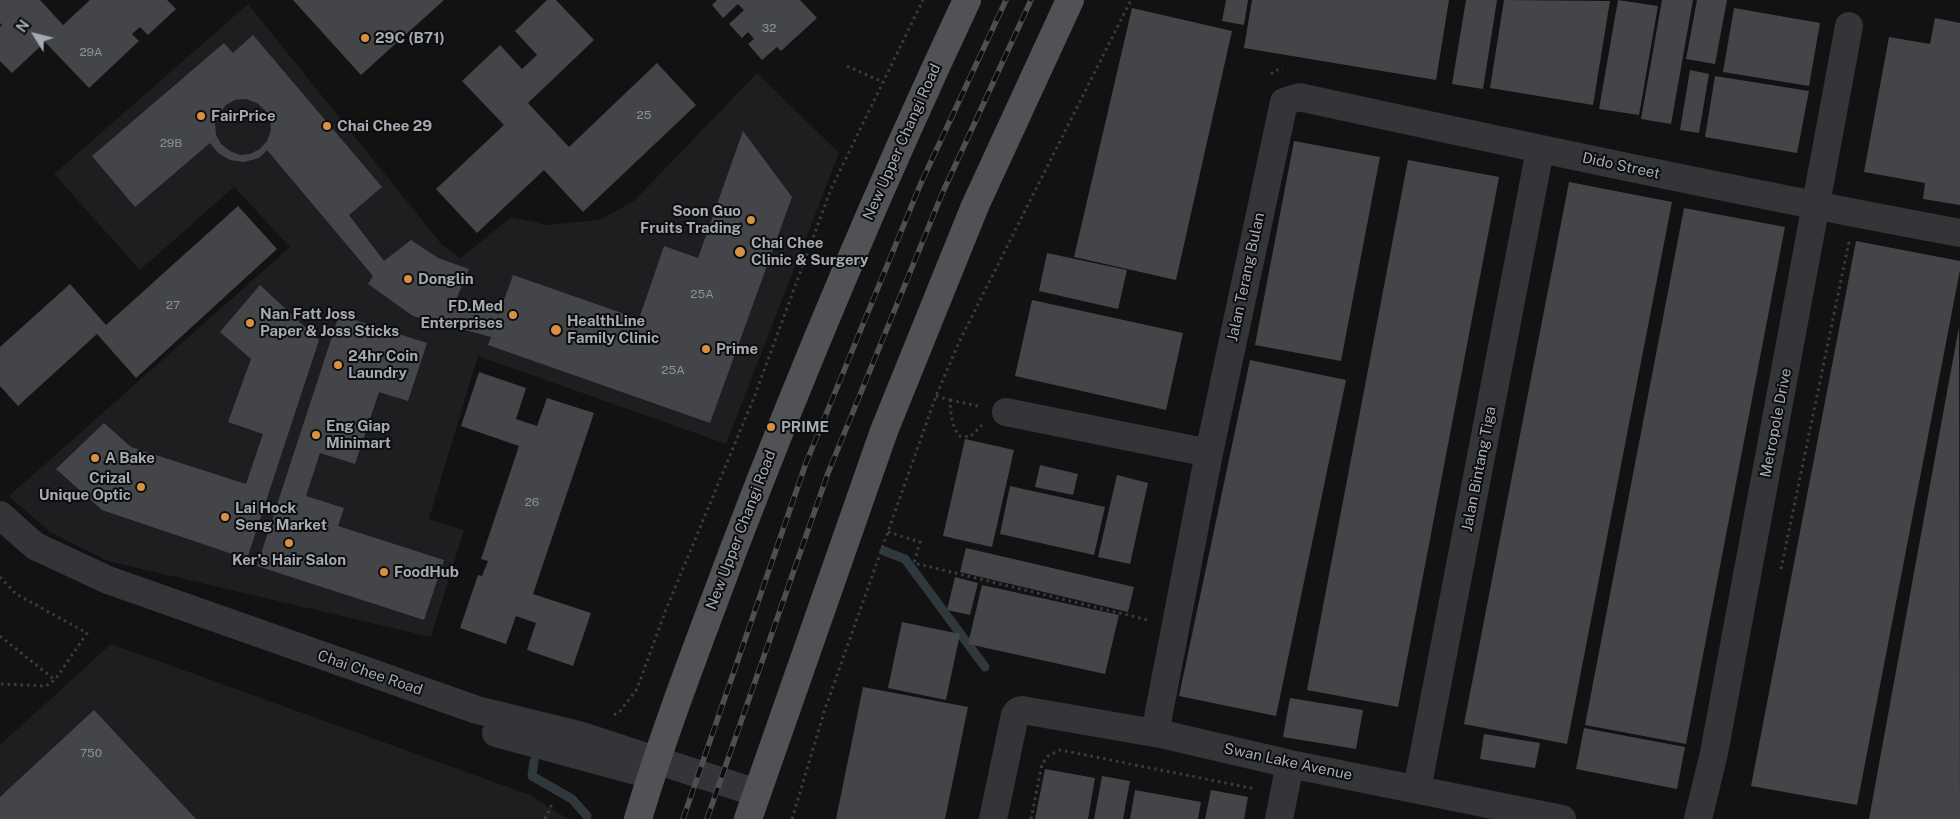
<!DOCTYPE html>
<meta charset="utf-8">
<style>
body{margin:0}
#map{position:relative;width:1960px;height:819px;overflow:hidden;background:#121213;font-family:"Public Sans",sans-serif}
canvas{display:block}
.north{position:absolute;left:10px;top:10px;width:50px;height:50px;-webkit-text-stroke:4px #0d0d0e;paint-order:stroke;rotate:306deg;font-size:14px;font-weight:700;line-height:20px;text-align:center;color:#a5abb2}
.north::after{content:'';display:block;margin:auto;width:18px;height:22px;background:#a5abb2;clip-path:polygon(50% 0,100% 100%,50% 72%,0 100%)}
</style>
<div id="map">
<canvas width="1960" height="819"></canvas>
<div class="north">N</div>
</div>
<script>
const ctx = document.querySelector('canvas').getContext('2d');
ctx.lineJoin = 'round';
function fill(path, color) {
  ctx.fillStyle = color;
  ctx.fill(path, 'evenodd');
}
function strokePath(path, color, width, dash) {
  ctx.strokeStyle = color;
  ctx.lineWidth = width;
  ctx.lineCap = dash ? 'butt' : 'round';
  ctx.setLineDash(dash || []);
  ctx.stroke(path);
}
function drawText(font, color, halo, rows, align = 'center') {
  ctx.font = font + ' "Public Sans",sans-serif';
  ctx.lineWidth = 4;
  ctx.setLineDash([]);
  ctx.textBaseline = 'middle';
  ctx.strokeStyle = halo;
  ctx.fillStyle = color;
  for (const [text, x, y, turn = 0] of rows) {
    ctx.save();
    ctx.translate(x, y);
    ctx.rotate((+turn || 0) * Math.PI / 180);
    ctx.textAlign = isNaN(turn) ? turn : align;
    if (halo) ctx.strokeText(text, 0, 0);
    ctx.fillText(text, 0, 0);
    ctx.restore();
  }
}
fill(new Path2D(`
 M248,4L442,245L461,258L511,217L547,225L599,220L634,201L757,73L839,153L726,444L478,356L429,519L464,530L431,637L108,561L50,532L9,496L290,247L234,187L140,270L54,174Z
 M111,644L530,795L568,819H0V745Z`), '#1e1e20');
strokePath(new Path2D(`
 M884,551L905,559L985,667
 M534,761L532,776L572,799L587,816`), '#2f383c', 9);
fill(new Path2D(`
 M0,0H40L63,25L90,0H167L176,9L148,35L140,27L132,34L139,41L89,88L45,42L12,73L0,61V27L2,25L0,23Z
 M293,0H444L361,75Z
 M547,0H556L594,40L528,103L569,147L657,63L696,105L583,212L544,170L477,233L436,189L504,125L462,81L500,45L522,69L537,55L515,31Z
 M717,0H800L817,18L781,51L777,47L762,60L748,44L754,39L748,32L742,38L729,24L744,10L738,4L723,18L712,5Z
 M1226,0H1248L1244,25L1222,21Z
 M1252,0H1449L1436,80L1244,48Z
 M1466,0H1497L1483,89L1452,84Z
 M1504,0L1610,1L1593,105L1490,88Z
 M1618,0L1658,6L1639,115L1599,109Z
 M1662,0H1693L1671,124L1641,119Z
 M1697,0H1727L1715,64L1686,59Z
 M1132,8L1232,31L1176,280L1074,257Z
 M1734,8L1820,23L1809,86L1723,72Z
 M1935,18L1960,23V205L1923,199L1925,183L1864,172L1889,37L1930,44Z
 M253,35L382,187L349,215L384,261L411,240L438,258L469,269L455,302L472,308L499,314L513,275L639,319L664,246L698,258L743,131L792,197L710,423L488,345L491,337L413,316L368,284L373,276L267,150L259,158L244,162L230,160L218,153L210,143L135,207L92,156L224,43L233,53ZM246,99L257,103L265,110L270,120L271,130L267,141L260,149L250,154L240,155L230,151L221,144L216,135L215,124L219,114L226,105L235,100Z
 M1690,70L1709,74L1699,133L1680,130Z
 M1715,76L1809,91L1797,153L1705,137Z
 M1294,141L1380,157L1341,361L1255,345Z
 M1408,160L1499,177L1398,707L1307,690Z
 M1569,182L1672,202L1567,744L1464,724Z
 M238,206L277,249L136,378L97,334L18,406L0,386V347L70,284L106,325Z
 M1684,208L1785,227L1686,744L1585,725Z
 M1856,241L1960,261V270L1857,805L1751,786Z
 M1047,253L1127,270L1118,309L1039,291Z
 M260,285L319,340L247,559L102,510L56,469L104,423L131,447L246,484L263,434L228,422L251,359L220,332Z
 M1032,300L1183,333L1166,410L1015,376Z
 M339,315L427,343L408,401L379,392L355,464L320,453L306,496L344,508L338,526L444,560L424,620L257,566Z
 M1959,327L1960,819H1869L1949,381Z
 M1250,360L1346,380L1276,716L1179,696Z
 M479,372L526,388L516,419L537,426L547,398L594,413L533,594L591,613L573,666L527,650L536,623L516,616L506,644L460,628L478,575L482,576L488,561L481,559L519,446L461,426Z
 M965,439L1014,450L992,547L943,536Z
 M1040,465L1078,474L1073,495L1035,487Z
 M1117,475L1148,483L1130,564L1098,557Z
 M1010,486L1105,507L1094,555L1000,534Z
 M966,548L1134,587L1128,612L960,572Z
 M955,577L978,583L970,615L947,610Z
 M982,585L1119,615L1105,674L968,644Z
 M902,622L960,634L946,700L888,688Z
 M863,687L968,707L945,819H836Z
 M1290,698L1363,710L1356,749L1283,737Z
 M94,710L196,819H0V797Z
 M1584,728L1685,747L1677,789L1576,769Z
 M1484,734L1540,743L1535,768L1480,759Z
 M1045,769L1095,778L1088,819H1035Z
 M1102,776L1130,781L1123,819H1094Z
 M1135,790L1201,802L1198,819H1130Z
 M1211,790L1248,797L1244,819H1205Z`), '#444548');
strokePath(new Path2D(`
 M847,66L883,82
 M1271,74L1276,70H1283
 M936,396L950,400C951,414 951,424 959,436L970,437L982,425
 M950,400L978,406
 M888,532L920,542L914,563L1148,620
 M1781,569L1849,242
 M0,577L16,594L87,633L55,680L46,686L0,684
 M0,636L55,680
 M614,715L620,711L637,689L665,612L755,395L831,189L923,0
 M545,819L552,804
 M792,819L825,709L936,396L960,340L1131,0
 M1031,819L1042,764L1048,756L1060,750L1256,789`), '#3a3c3f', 3, [2.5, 4]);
strokePath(new Path2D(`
 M1006,412L1209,453
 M0,515L35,546L108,580L477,710L579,735L757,793
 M496,733L636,771
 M1155,733L1209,453L1284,102L1299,97C1519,145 1739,192 1960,233
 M1417,789L1540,150
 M993,819L1015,715L1018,711L1022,710L1166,735L1290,764L1562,819
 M1279,819L1290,764
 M1698,819L1714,753L1849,26`), '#333538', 28);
strokePath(new Path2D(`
 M638,819C665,728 700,640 733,551C804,365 882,181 967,0
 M748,819L884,431L975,206L1070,0`), '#505256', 28);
const rail = new Path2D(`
 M683,819L806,463L921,183L1006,0
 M707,819L828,473L942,194L1031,0`);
strokePath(rail, '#4d4f52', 5.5);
strokePath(rail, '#0d0d0e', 4, [11]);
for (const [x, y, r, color] of [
 [365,38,5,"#da9043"],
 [201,116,5,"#da9043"],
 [327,126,5,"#da9043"],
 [751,220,5,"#da9043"],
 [740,252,6,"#da9043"],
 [408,279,5,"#da9043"],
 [513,315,5,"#da9043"],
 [250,323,5,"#da9043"],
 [556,330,6,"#da9043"],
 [706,349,5,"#da9043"],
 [338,365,5,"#da9043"],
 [771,427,5,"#da9043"],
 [316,435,5,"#da9043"],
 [95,458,5,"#da9043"],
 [141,487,5,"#da9043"],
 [225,517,5,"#da9043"],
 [289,543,5,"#da9043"],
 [384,572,5,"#da9043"]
]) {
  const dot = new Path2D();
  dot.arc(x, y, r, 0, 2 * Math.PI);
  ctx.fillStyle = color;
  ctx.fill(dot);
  strokePath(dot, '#0d0d0e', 2);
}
drawText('12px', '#8d9298', null, [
 ["32",769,28],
 ["29A",91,52],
 ["25",644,115],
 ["29B",171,143],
 ["25A",702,294],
 ["27",173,305],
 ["25A",673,370],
 ["26",532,502],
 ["750",91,753]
]);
drawText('bold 15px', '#a5abb2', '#0d0d0e', [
 ["29C (B71)",375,38],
 ["FairPrice",211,116],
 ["Chai Chee 29",337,126],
 ["Soon Guo",741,211,"right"],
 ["Fruits Trading",741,228,"right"],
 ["Chai Chee",751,243],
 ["Clinic & Surgery",751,260],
 ["Donglin",418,279],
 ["FD.Med",503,306,"right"],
 ["Enterprises",503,323,"right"],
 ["Nan Fatt Joss",260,314],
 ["Paper & Joss Sticks",260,331],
 ["HealthLine",567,321],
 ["Family Clinic",567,338],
 ["Prime",716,349],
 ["24hr Coin",348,356],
 ["Laundry",348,373],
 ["Eng Giap",326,426],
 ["Minimart",326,443],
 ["PRIME",781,427],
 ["A Bake",105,458],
 ["Crizal",131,478,"right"],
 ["Unique Optic",131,495,"right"],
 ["Lai Hock",235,508],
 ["Seng Market",235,525],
 ["Ker’s Hair Salon",289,560,"center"],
 ["FoodHub",394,572]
], 'left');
drawText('15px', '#a5abb2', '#0d0d0e', [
 ["New Upper Changi Road",902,142,-66],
 ["Dido Street",1621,166,12],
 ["Jalan Terang Bulan",1246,277,-78],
 ["Metropole Drive",1776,423,-79],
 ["Jalan Bintang Tiga",1479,469,-79],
 ["New Upper Changi Road",741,530,-69],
 ["Chai Chee Road",370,673,19],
 ["Swan Lake Avenue",1288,762,12]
]);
</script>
